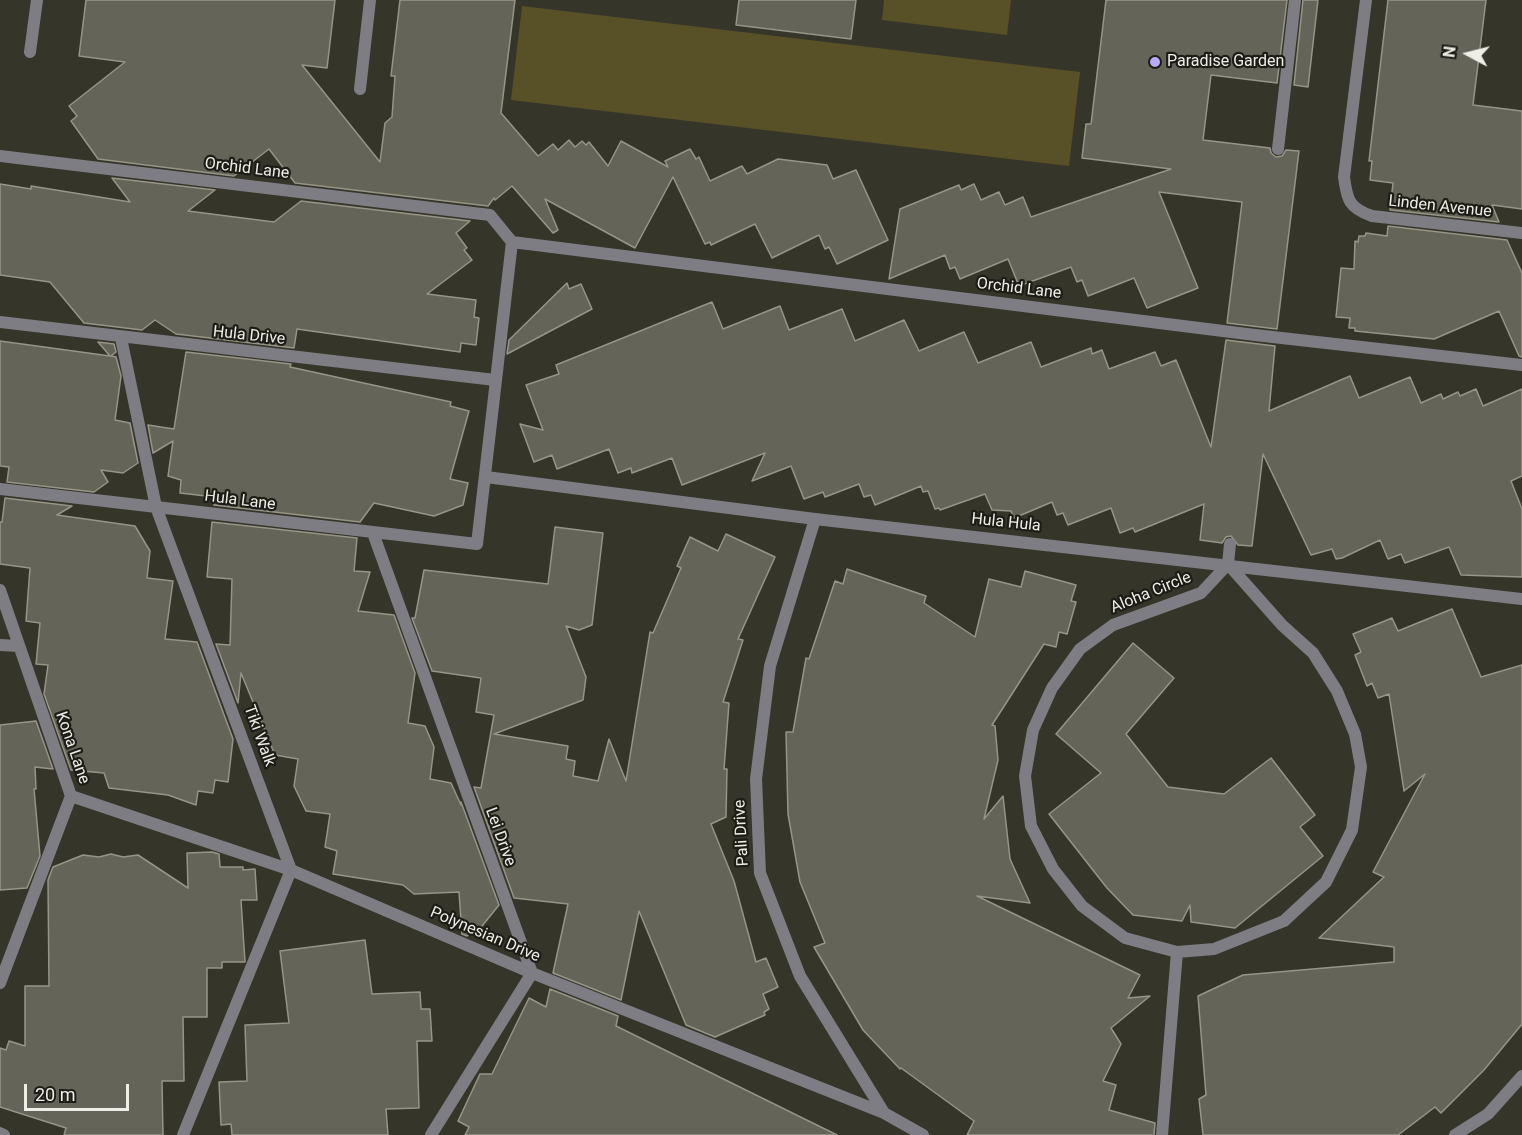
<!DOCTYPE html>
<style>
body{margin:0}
#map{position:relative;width:1522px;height:1135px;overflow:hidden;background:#36352a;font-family:Roboto,sans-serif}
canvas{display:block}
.north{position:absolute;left:1438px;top:24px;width:60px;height:60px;-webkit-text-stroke:4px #1d1c17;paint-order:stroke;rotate:277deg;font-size:16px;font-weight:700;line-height:24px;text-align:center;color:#eeede6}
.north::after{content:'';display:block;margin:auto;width:21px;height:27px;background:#eeede6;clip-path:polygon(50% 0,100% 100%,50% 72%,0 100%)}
.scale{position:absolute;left:24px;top:1084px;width:105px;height:27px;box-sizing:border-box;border:3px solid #eeede6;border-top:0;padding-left:8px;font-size:18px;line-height:21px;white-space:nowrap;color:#eeede6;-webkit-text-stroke:4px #1d1c17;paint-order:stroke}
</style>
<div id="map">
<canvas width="1522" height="1135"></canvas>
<div class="north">N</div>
<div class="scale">20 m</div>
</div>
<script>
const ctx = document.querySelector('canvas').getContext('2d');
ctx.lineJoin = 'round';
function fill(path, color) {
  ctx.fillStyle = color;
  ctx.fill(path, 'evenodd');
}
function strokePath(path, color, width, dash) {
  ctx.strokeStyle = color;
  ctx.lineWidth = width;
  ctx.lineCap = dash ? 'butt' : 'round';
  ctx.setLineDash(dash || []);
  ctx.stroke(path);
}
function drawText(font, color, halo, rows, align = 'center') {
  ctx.font = font + ' Roboto,sans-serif';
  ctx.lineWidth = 4.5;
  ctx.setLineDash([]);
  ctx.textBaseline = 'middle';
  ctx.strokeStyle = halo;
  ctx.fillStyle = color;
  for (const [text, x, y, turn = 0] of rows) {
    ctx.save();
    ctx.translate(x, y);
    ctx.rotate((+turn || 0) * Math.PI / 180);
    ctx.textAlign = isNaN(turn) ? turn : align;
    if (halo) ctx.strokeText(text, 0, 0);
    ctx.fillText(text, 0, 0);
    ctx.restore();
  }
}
fill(new Path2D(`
 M884,0H1011L1007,35L882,20Z
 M522,6L1080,72L1069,166L511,100Z`), '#585128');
const building = new Path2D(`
 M86,0H335L327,68L302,65L380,162L385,123L392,117L395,76H391L400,0H515L501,113L538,156L553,144L558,150L569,140L575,147L582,141L586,145L589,142L608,166L621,141L668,167L665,161L690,149L696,159L699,157L710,181L742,166L747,174L778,159L827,165L833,179L856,170L888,240L837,264L829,247L825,249L819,235L772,258L755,224L711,245L710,242L705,244L673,177L635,248L545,199L558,230L553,233L512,186L495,200L494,198L488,206L295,183L269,149L234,176L98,159L71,121L77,116L69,106L125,62L79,56Z
 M739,0H856L851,39L736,25Z
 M1106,0H1287L1277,83L1211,75L1203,140L1270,148L1271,153L1276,157L1282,156L1286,150L1299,151L1277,329L1227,323L1242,202L1159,192L1198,288L1147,308L1134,278L1088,296L1082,280L1077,282L1071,267L1019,286L1008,259L960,279L955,267L950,269L945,255L889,279L900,209L959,185L961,190L974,184L981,200L999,192L1005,205L1023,197L1031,217L1171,169L1082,158L1086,124H1091Z
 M1303,0H1318L1308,87L1294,85Z
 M1388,0H1486L1473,105L1522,111V209L1492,205L1499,222L1390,210L1393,183L1370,180L1372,161H1369Z
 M112,178L215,190L188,211L274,222L301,201L470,221L456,233L467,248L464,250L472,260L427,294L476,300L474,317L479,318L476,345L461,343L460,352L297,329L294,348L176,334L155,320L142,330L84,323L50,282L0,275V184L31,189V186L130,202Z
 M1388,226L1507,240L1522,273V357L1519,356L1499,311L1434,339L1355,331V328H1349L1350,318L1336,317L1341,268L1354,269L1355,241L1358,242L1359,236H1365L1366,233L1387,236Z
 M567,283L569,289L581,284L592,309L507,354L509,340Z
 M712,302L723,329L780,306L789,330L842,309L855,341L904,320L919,351L964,332L978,363L1031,342L1041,367L1091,348L1092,354L1102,350L1109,369L1155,352L1161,366L1176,360L1211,447L1226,340L1275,346L1269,411L1350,376L1359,398L1410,377L1421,403L1441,394L1443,399L1458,392L1460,396L1476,389L1483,406L1522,389V476L1511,481L1522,509V577L1461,575L1449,547L1405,563L1401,554L1388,559L1380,540L1342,558L1336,559L1332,549L1311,555L1263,454L1252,546L1238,545L1231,536L1226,537L1222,543L1200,540L1204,504L1135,532L1133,528L1120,533L1111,508L1068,525L1063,513L1057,515L1052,502L1014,518L1011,511L992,510L985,494L940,510L939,508L935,509L928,491L923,492L921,486L875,505L871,495L864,497L859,484L825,497L823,492L804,499L791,466L752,481L765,453L682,485L672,458L632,473L631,468L618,473L609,449L557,469L552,455L534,462L520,424L543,430L526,385L559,374L556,365Z
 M0,341L110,356L98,342L114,344L116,352L111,356L116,357L121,376L115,420L130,423L138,463L123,473L101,470L108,482L94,492L7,482L9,467L0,466Z
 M186,352L291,364L290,367L451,402L450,406L469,411L450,479L468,483L463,505L434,516L374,503L360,522L214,505L215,497L180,493L181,480L168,476L173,441L153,453L148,425L174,429Z
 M5,498L72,506L57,515L135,526L150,551L147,578L173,581L165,639L197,642L233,739L228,782L215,780L213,793L198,791L196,805L168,795L109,788L104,773L71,770L44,694L48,665L36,664L40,623L26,621L30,568L0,564V522H2Z
 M212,522L357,538L354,571L370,572L358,611L394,615L415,673L408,723L425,726L434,747L430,779L451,783L461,805V802L499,905L478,931L475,927L467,936L462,934L459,892L414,894L403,885L333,874L337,851L325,847L330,814L306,811L294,786L298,759L275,755L241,673L238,703L216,644L230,645L232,579L207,577Z
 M555,527L603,533L592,625L579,630L566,626L586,677L583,700L494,734L568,746L566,759L575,761L573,776L598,781L609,739L626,781L650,632L653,633L681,568L677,566L690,537L718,551L726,534L775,557L738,639L743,640L723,702L729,703L724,769H727L726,817L711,824L734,881L756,962L766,958L778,987L763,994L769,1009L764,1012L765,1015L715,1037L686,1025L639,911L621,1000L553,973L568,904L514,898L474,787L481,788L494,715L476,712L481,678L432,671L412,618H415L424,570L548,584Z
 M847,569L926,596L924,603L975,637L989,579L1021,587L1025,571L1076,585L1071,601L1076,602L1067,634L1059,632L1056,647L1044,644L992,725L995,726L998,760L984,819L1003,796L1010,859L1030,903L977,896L1140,975L1128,998L1150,996L1111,1028L1121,1044L1103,1081L1116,1085L1109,1110L1155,1123L1154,1135H967L974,1121L901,1068L900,1069L863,1030L814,947L825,943L800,882L788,814L786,732H793L806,658L809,659L835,581L843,584Z
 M1452,609L1481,677L1522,665V1024L1484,1070L1441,1113L1435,1107L1398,1135H1203L1199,1099L1206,1095L1198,996L1243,975L1394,962V947L1319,938L1384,877L1373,872L1425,774L1404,791L1389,694L1378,698L1372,683L1367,686L1355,655L1361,652L1353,634L1392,618L1398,631Z
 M1133,643L1174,678L1126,734L1168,787L1224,794L1271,758L1315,815L1300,827L1323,856L1235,928L1191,922L1190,905L1182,921L1133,915L1107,888L1049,814L1101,773L1056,734Z
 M36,721L53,769L35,767L36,789H34L40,856L27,888L0,890V725Z
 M212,852L219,854L220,867H243V870L255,869L257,900H241L245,962H222V968H207V1017H183L184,1081H162L163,1135H64L66,1128L0,1107V1048L6,1050L9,1041L25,1046V986H49L48,880L53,867L83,855L99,857L111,854L123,857L138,855L188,888L187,853Z
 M365,940L372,994L420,992L421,1009H430L432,1041H417L419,1108L386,1109L388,1135H232L231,1124L221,1125L219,1082L247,1081L245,1025L289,1023L280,951Z
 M550,989L618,1016L616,1026L837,1135H465L469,1127L458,1121L480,1074H492L529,998L546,1007Z`);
fill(building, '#656458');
strokePath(building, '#969588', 1.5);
strokePath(new Path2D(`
 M1366,0L1344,177C1347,200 1349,208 1372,216L1522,233
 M360,89L370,0
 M1278,149L1295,0
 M0,156L490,215L512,242L477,544L0,489
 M512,242L1255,335L1522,365
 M0,322L495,380
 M121,338L156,507L291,870L183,1135
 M486,477L815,519L1522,599
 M815,519L770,666L756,779L760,873L800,976L884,1113L923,1135
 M373,533L532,973L431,1135
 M1228,564L1282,625L1313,653L1337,691L1355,734L1361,767L1352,830L1326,882L1284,921L1214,949L1177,952L1125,938L1082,906L1053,869L1031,826L1025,776L1033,730L1052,688L1080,649L1113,625L1201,593Z
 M0,590L71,796L0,983
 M0,645L18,646
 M71,796L291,870L532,973L884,1113
 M0,1133L4,1135
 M1162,1135L1177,952
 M1455,1135L1488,1114L1522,1076`), '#7e7d83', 12);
strokePath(new Path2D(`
 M30,52L37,0
 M1228,564L1230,544`), '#7e7d83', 12);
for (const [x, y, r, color] of [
 [1155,62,6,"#b8abf7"]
]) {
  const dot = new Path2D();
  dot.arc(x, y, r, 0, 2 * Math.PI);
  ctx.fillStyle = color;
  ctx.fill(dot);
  strokePath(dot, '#1d1c17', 2);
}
drawText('16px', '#eeede6', '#1d1c17', [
 ["Paradise Garden",1167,62]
], 'left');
drawText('16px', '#eeede6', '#1d1c17', [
 ["Orchid Lane",247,169,7],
 ["Linden Avenue",1440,207,6],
 ["Orchid Lane",1019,289,7],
 ["Hula Drive",249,336,6],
 ["Hula Lane",240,501,7],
 ["Hula Hula",1006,523,6],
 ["Aloha Circle",1151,593,-22],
 ["Tiki Walk",259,736,70],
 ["Kona Lane",72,748,71],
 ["Pali Drive",742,833,-93],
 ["Lei Drive",500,837,70],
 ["Polynesian Drive",485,935,23]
]);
</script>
